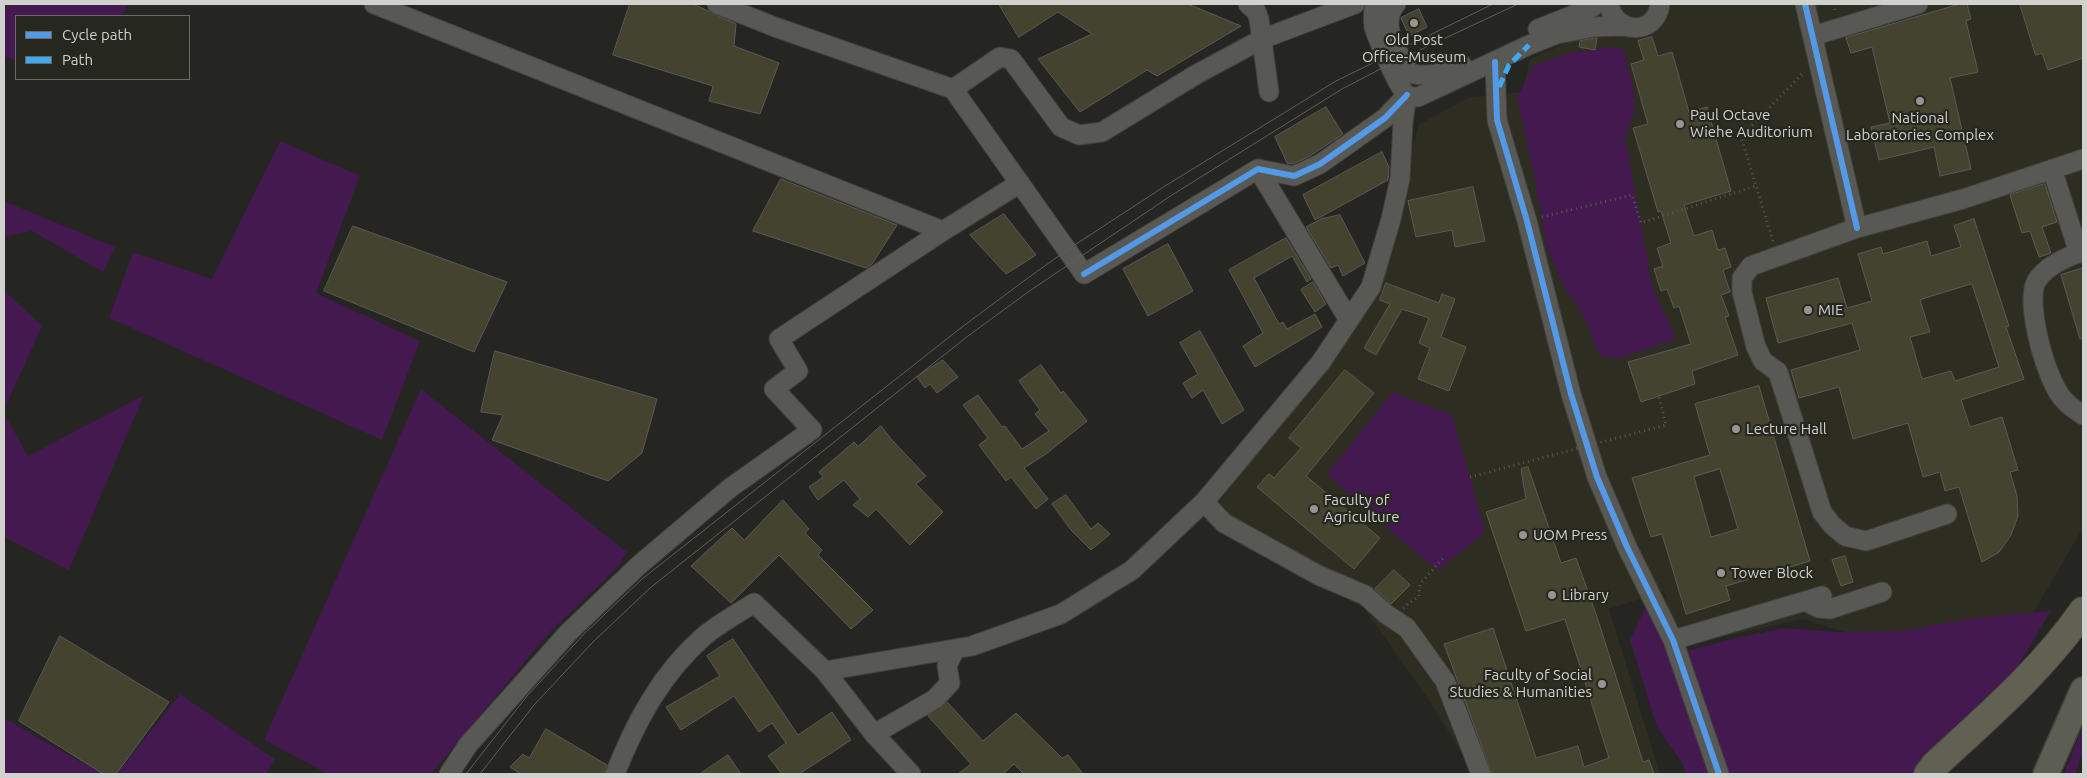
<!DOCTYPE html>
<style>
body{margin:0}
#map{position:relative;width:2087px;height:778px;overflow:hidden;background:#252521;font-family:Ubuntu,sans-serif}
canvas{display:block}
.frame{position:absolute;inset:0;border:5px solid #d1d2cd;pointer-events:none}
.legend{position:absolute;left:15px;top:15px;width:175px;height:65px;box-sizing:border-box;background:#26271f;border:1px solid #6a6b65;margin:0;padding:6px 9px;list-style:none;font-size:15px;color:#d1d2cd}
.legend li{display:flex;align-items:center;gap:10px;height:25px}
.legend b{width:25px;border:1px solid #6a6b65}
</style>
<div id="map">
<canvas width="2087" height="778"></canvas>
<div class="frame"></div>
<ul class="legend">
<li><b style="height:6px;background:#5399e6"></b>Cycle path</li>
<li><b style="height:6px;background:#3fa9f5"></b>Path</li>
</ul>
</div>
<script>
const ctx = document.querySelector('canvas').getContext('2d');
ctx.lineJoin = 'round';
function fill(path, color) {
  ctx.fillStyle = color;
  ctx.fill(path, 'evenodd');
}
function strokePath(path, color, width, dash) {
  ctx.strokeStyle = color;
  ctx.lineWidth = width;
  ctx.lineCap = dash ? 'butt' : 'round';
  ctx.setLineDash(dash || []);
  ctx.stroke(path);
}
function drawText(font, color, halo, rows, align = 'center') {
  ctx.font = font + ' Ubuntu,sans-serif';
  ctx.lineWidth = 4.5;
  ctx.setLineDash([]);
  ctx.textBaseline = 'middle';
  ctx.strokeStyle = halo;
  ctx.fillStyle = color;
  for (const [text, x, y, turn = 0] of rows) {
    ctx.save();
    ctx.translate(x, y);
    ctx.rotate((+turn || 0) * Math.PI / 180);
    ctx.textAlign = isNaN(turn) ? turn : align;
    if (halo) ctx.strokeText(text, 0, 0);
    ctx.fillText(text, 0, 0);
    ctx.restore();
  }
}
fill(new Path2D(`
 M1575,4H2083V528L2025,627L1898,649L1803,619L1676,647L1664,591L1609,609L1660,774H1475L1424,693L1364,608L1206,521L1236,479L1327,367L1403,193L1418,125L1468,98L1522,92L1530,59L1566,43Z`), '#2d2e21');
fill(new Path2D(`
 M4,4H128L122,16H16V61L4,56Z
 M1615,47L1624,50L1634,93V114L1625,138L1652,286L1676,339L1620,358H1603L1595,347L1588,324L1576,303L1565,289L1547,248L1535,179L1517,97L1534,65L1573,52Z
 M280,141L360,176L316,293L420,341L382,440L109,318L133,252L212,279Z
 M4,201L115,247L103,272L32,231L4,237Z
 M4,290L42,326L4,410Z
 M421,389L627,552L618,567L549,633L431,774H328L264,740Z
 M1393,392L1452,415L1485,532L1438,570L1407,545L1327,474Z
 M144,395L69,570L4,537V413L28,456Z
 M1656,600L1679,653L1736,638L1784,628L1838,632L1900,631L1975,618L2051,611L2001,694L1920,774H1686L1682,763L1657,727L1630,640L1645,608Z
 M180,694L275,759L266,774H117Z
 M4,718L102,774H4Z
 M2081,731H2083V752L2075,774H2064Z`), '#43194f');
const building = new Path2D(`
 M630,4H693L736,24L734,46L779,63L760,114L709,101L713,86L613,55Z
 M999,4H1188L1241,26L1157,76L1147,70L1080,112L1038,59L1092,34L1058,12L1019,37Z
 M1960,4H1967L1971,19L1966,21L1978,72L1950,78L1971,169L1940,176L1934,147L1879,160L1871,127L1890,123L1872,47L1851,53L1846,38Z
 M2020,4H2083V58L2048,70L2042,53L2036,55Z
 M1419,9L1427,27L1409,36L1401,18Z
 M1652,37L1658,56L1672,52L1689,112L1707,107L1731,191L1684,205L1694,236L1712,230L1718,250L1725,248L1731,267L1723,270L1730,292L1721,295L1729,316L1725,317L1738,355L1692,371L1695,384L1641,402L1628,362L1691,344L1679,306L1674,308L1667,289L1661,291L1654,269L1663,266L1657,248L1671,243L1661,211L1658,212L1633,128L1648,124L1631,64L1644,60L1638,41Z
 M1597,38L1595,50L1579,47L1580,41Z
 M1326,107L1343,134L1310,156L1293,164L1287,163L1275,137Z
 M1382,152L1389,167L1388,180L1315,220L1303,195Z
 M781,179L897,225L872,264L866,268L753,231Z
 M2045,184L2057,222L2042,227L2051,253L2039,257L2030,231L2022,233L2010,195Z
 M1473,187L1485,241L1455,247L1452,230L1416,237L1408,201Z
 M1004,214L1036,255L1006,274L970,235Z
 M1340,215L1365,263L1343,276L1338,265L1331,268L1306,227L1321,219Z
 M1974,219L2009,326L2006,327L2024,379L1961,400L1970,427L2002,417L2018,470L2010,472L2017,496L2018,516L2011,535L1999,552L1982,562L1959,487L1945,491L1940,472L1923,477L1908,423L1853,439L1839,387L1799,398L1791,370L1860,350L1852,323L1778,343L1766,298L1838,278L1847,308L1872,301L1858,254L1881,247L1883,254L1927,241L1931,256L1961,247L1954,226ZM1972,284L1999,367L1955,381L1951,371L1922,379L1910,337L1930,332L1920,300Z
 M353,226L507,282L474,352L324,291Z
 M1286,238L1311,279L1307,282L1292,256L1254,278L1279,324L1283,322L1287,329L1315,314L1322,327L1255,367L1243,346L1263,333L1229,270Z
 M1168,244L1193,291L1148,316L1123,269Z
 M2083,268V338L2080,339L2061,275Z
 M1313,282L1326,304L1315,312L1301,290Z
 M1386,283L1439,303L1442,294L1455,299L1441,337L1466,347L1449,391L1418,379L1430,348L1419,343L1429,318L1402,309L1376,355L1364,348L1390,304L1380,300Z
 M1200,331L1244,410L1222,424L1203,390L1192,398L1183,383L1198,374L1180,343Z
 M495,351L657,399L642,453L608,481L492,440L503,415L481,412Z
 M943,360L958,377L937,393L930,384L925,388L917,377Z
 M1041,365L1061,393L1063,391L1087,421L1046,454L1024,468L1048,499L1036,509L1011,477L1006,481L979,445L988,438L963,405L978,395L1002,427L1005,426L1022,449L1049,431L1035,414L1040,410L1019,381Z
 M1345,370L1374,393L1306,476L1380,538L1354,569L1257,487L1269,474L1274,478L1301,448L1289,438Z
 M1759,386L1810,561L1726,586L1730,600L1686,614L1662,534L1651,537L1632,478L1710,455L1695,404ZM1720,469L1738,529L1711,537L1694,477Z
 M881,426L892,440L926,476L916,484L943,512L910,545L876,509L868,517L853,505L860,499L844,480L818,500L809,487L823,477L819,472L854,442L858,446Z
 M1528,467L1561,563L1576,558L1597,617L1643,762L1649,760L1654,774H1492L1444,644L1493,628L1536,758L1578,746L1584,767L1609,758L1565,619L1526,631L1486,512L1526,499L1521,469Z
 M1066,495L1091,529L1098,523L1110,534L1091,550L1071,530L1052,504Z
 M783,500L809,529L805,533L822,550L818,555L873,610L851,629L779,555L731,603L691,566L732,528L744,540Z
 M1845,556L1853,582L1841,586L1832,560Z
 M1394,570L1410,585L1391,604L1375,589Z
 M60,636L169,702L116,774H103L19,721Z
 M733,639L798,735L832,712L851,740L799,774H782L768,756L786,743L772,723L759,732L734,696L681,730L666,707L720,676L707,656Z
 M947,702L983,741L1016,713L1062,758L1068,755L1083,774H1024L1014,764L1003,774H958L971,764L928,716Z
 M546,729L607,765L604,774H521L510,767L523,754L529,758Z
 M728,755L741,774H700Z`);
fill(building, '#434330');
strokePath(building, '#5a5a57', 1);
const minor = new Path2D(`
 M374,4L943,231
 M717,4L775,27L953,89L1000,57L1011,59L1061,127L1079,135L1102,132L1197,74L1262,39L1355,4
 M1248,4L1256,11L1259,19L1269,92
 M1375,4C1373,12 1373,19 1374,27C1377,37 1399,90 1407,95C1409,97 1415,97 1418,97L1529,45L1557,34L1594,27L1625,26
 M1396,4C1378,24 1399,53 1409,73C1426,78 1445,73 1462,65
 M1609,4C1615,35 1656,36 1660,4
 M1805,4L1857,228
 M1538,29L1591,8L1596,4
 M1813,36L1918,4
 M1495,62L1497,120L1527,221L1571,394L1597,477L1627,547L1673,640L1719,774
 M953,89L1084,274L1258,169L1294,176L1320,164L1385,118L1407,95
 M1258,169L1349,320
 M2052,169L2079,253
 M2083,251C2067,257 2045,266 2036,282C2025,304 2047,385 2065,401C2070,407 2077,411 2083,415
 M1204,502L1224,523L1318,575L1365,595L1386,614L1407,628L1445,681L1481,774
 M1947,514L1866,541L1845,536L1832,525L1822,512L1778,372L1763,361L1756,347L1742,292V278L1751,266L1857,228L1963,199L2083,159
 M1805,601L1819,608L1830,609L1882,592
 M1673,640L1822,596
 M825,671L972,646L1061,614L1132,570L1204,502L1321,362L1371,287L1391,219L1400,179L1403,122L1407,95
 M874,734L935,699L950,683L947,666L955,649
 M449,774L468,745L568,633L638,566L730,488L812,430L774,389L798,371L779,339L943,231L1020,183
 M615,774C635,723 661,674 703,637C718,624 737,614 754,603L825,671L874,734L911,774`);
const major = new Path2D(`
 M2046,774L2083,690`);
const highway = new Path2D(`
 M1928,774L1935,765C1987,717 2042,670 2083,611`);
strokePath(minor, '#41413d', 21);
strokePath(major, '#41413d', 28);
strokePath(highway, '#41413d', 30);
strokePath(new Path2D(`
 M1833,4L1836,13
 M1542,217L1632,195L1641,223L1755,186
 M1773,241L1741,137L1804,72
 M1403,608L1419,596L1420,584L1443,558`), '#585956', 3, [1, 4]);
strokePath(minor, '#585855', 19);
strokePath(major, '#5c5d53', 25);
strokePath(highway, '#606053', 28);
strokePath(new Path2D(`
 M466,774L527,696L585,633L642,579L962,327L1021,283L1067,250L1165,186L1336,81L1493,4
 M480,774L534,705L593,642L650,588L968,336L1028,292L1172,195L1342,89L1390,64L1518,4`), '#5e5e5c', 1);
strokePath(new Path2D(`
 M1470,477L1666,425L1659,396`), '#585956', 3, [1, 4]);
strokePath(new Path2D(`
 M1499,87L1509,65L1529,45`), '#3fa9f5', 5, [10, 5]);
strokePath(new Path2D(`
 M1805,4L1857,228
 M1495,62L1497,120L1527,221L1571,394L1597,477L1627,547L1673,640L1719,774
 M1084,274L1258,169L1294,176L1320,164L1385,118L1407,95`), '#5399e6', 6);
for (const [x, y, r, color] of [
 [1414,23,5,"#959591"],
 [1920,101,5,"#959591"],
 [1680,124,5,"#959591"],
 [1808,310,5,"#959591"],
 [1736,429,5,"#959591"],
 [1314,509,5,"#959591"],
 [1523,535,5,"#959591"],
 [1721,573,5,"#959591"],
 [1552,595,5,"#959591"],
 [1602,684,5,"#959591"]
]) {
  const dot = new Path2D();
  dot.arc(x, y, r, 0, 2 * Math.PI);
  ctx.fillStyle = color;
  ctx.fill(dot);
  strokePath(dot, '#26271f', 2);
}
drawText('15px', '#d1d2cd', '#26271f', [
 ["Old Post",1414,40,"center"],
 ["Office-Museum",1414,57,"center"],
 ["Paul Octave",1690,115],
 ["Wiehe Auditorium",1690,132],
 ["National",1920,118,"center"],
 ["Laboratories Complex",1920,135,"center"],
 ["MIE",1818,310],
 ["Lecture Hall",1746,429],
 ["Faculty of",1324,500],
 ["Agriculture",1324,517],
 ["UOM Press",1533,535],
 ["Tower Block",1731,573],
 ["Library",1562,595],
 ["Faculty of Social",1592,675,"right"],
 ["Studies & Humanities",1592,692,"right"]
], 'left');
</script>
